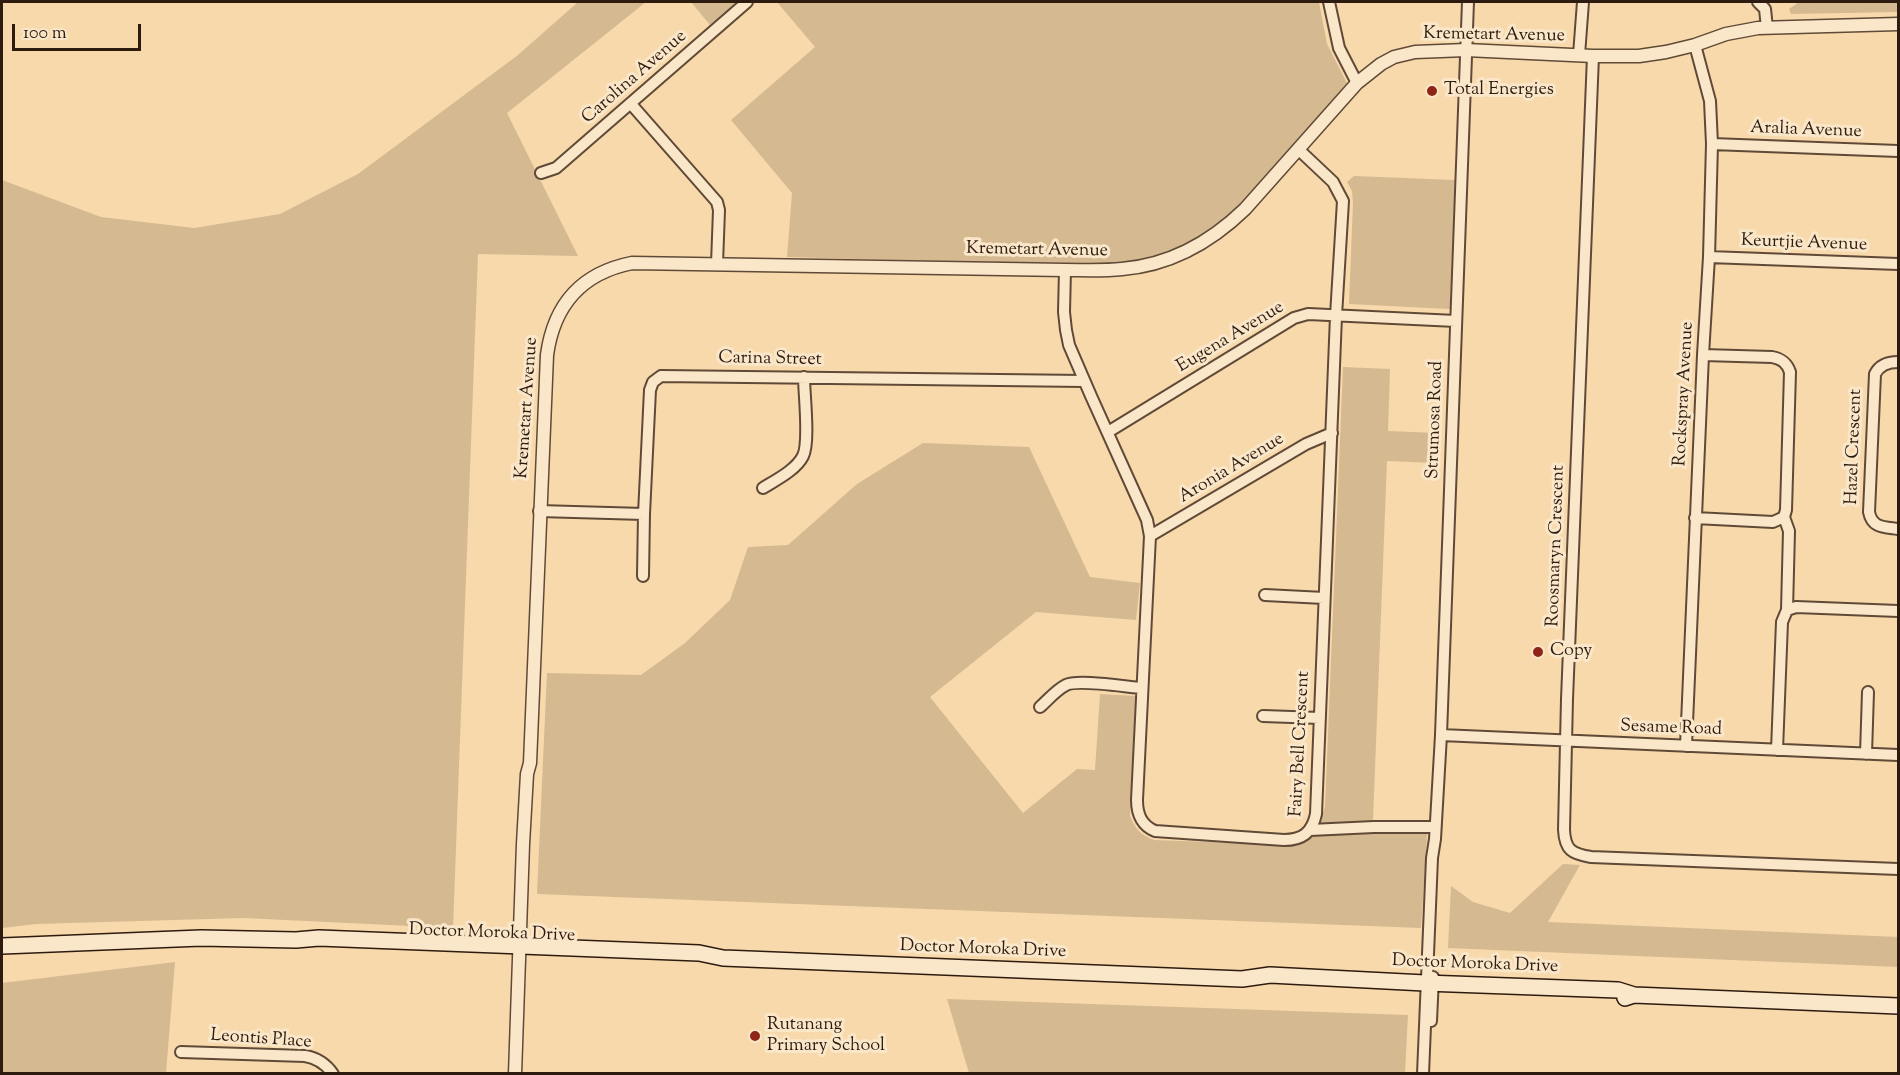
<!DOCTYPE html>
<style>
body{margin:0}
#map{position:relative;width:1900px;height:1075px;overflow:hidden;background:#f7d9ab;font-family:"Sorts Mill Goudy",serif}
canvas{display:block}
.frame{position:absolute;inset:0;border:3px solid #2e1b10;pointer-events:none}
.scale{position:absolute;left:12px;top:24px;width:129px;height:27px;box-sizing:border-box;border:3px solid #2e1b10;border-top:0;padding-left:8px;font-size:18px;line-height:21px;white-space:nowrap;color:#2e1b10;-webkit-text-stroke:4px #fae6c8;paint-order:stroke}
</style>
<div id="map">
<canvas width="1900" height="1075"></canvas>
<div class="frame"></div>
<div class="scale">100 m</div>
</div>
<script>
const ctx = document.querySelector('canvas').getContext('2d');
ctx.lineJoin = 'round';
function fill(path, color) {
  ctx.fillStyle = color;
  ctx.fill(path, 'evenodd');
}
function strokePath(path, color, width, dash) {
  ctx.strokeStyle = color;
  ctx.lineWidth = width;
  ctx.lineCap = dash ? 'butt' : 'round';
  ctx.setLineDash(dash || []);
  ctx.stroke(path);
}
function drawText(font, color, halo, rows, align = 'center') {
  ctx.font = font + ' "Sorts Mill Goudy",serif';
  ctx.lineWidth = 6;
  ctx.setLineDash([]);
  ctx.textBaseline = 'middle';
  ctx.strokeStyle = halo;
  ctx.fillStyle = color;
  for (const [text, x, y, turn = 0] of rows) {
    ctx.save();
    ctx.translate(x, y);
    ctx.rotate((+turn || 0) * Math.PI / 180);
    ctx.textAlign = isNaN(turn) ? turn : align;
    if (halo) ctx.strokeText(text, 0, 0);
    ctx.fillText(text, 0, 0);
    ctx.restore();
  }
}
fill(new Path2D(`
 M578,2H646L507,113L578,256L478,254L453,928L243,918L36,924L2,928V180L101,217L194,228L280,214L358,174L518,55Z
 M691,2H738L710,25Z
 M777,2H1319L1327,44L1348,85L1224,223L1181,248L1145,260L1121,263L1065,265L787,257L792,193L731,120L815,47Z
 M1799,2H1898V12L1791,14L1789,9Z
 M1354,176L1455,180L1450,309L1349,304L1353,203L1352,191L1347,182Z
 M1343,367L1390,369L1388,431L1437,433L1436,463L1387,461L1373,820L1428,822L1421,928L537,894L547,673L641,675L685,643L730,600L748,547L788,545L857,484L923,443L1029,447L1090,577L1140,583L1136,620L1036,612L930,697L1023,813L1077,769L1095,770L1100,694L1136,696L1130,816C1135,829 1141,835 1154,840L1295,845C1316,835 1318,828 1325,807Z
 M1563,864L1580,865L1548,922L1898,937V967L1448,948L1451,886L1473,902L1510,913Z
 M175,962L166,1073H2V983Z
 M947,999L1408,1015L1405,1073H969Z`), '#d5b991');
const minor = new Path2D(`
 M1329,2L1339,48L1357,83
 M1758,2L1765,9L1767,28
 M1579,55L1583,2
 M1593,56L1567,699L1564,830C1565,850 1572,854 1591,857L1898,869
 M631,104L717,202L719,210L717,264
 M1712,144L1898,151
 M541,173L556,168L747,2
 M1709,257L1898,264
 M1065,270L1064,312L1066,330L1069,345L1091,396L1147,520L1150,536L1137,800C1137,814 1141,825 1155,831L1284,840C1302,840 1312,833 1316,814L1336,316L1343,201L1333,182L1298,149
 M1898,362C1889,362 1880,364 1875,374L1869,512C1872,528 1884,527 1898,529
 M1108,432L1294,318L1308,314L1456,321
 M763,488C776,480 796,470 803,456C810,442 804,394 804,377
 M539,511L644,514
 M1784,517L1789,531L1787,610
 M1695,518L1773,522L1784,517L1786,510L1790,372C1787,363 1782,359 1772,357L1703,355
 M1150,536L1306,444L1332,433
 M643,576L644,514L650,390L653,382L661,376L1084,381
 M1265,595L1324,598
 M1040,707C1048,700 1056,690 1066,685C1078,679 1126,687 1142,688
 M1263,716L1320,718
 M1441,735L1898,755
 M1686,746L1703,355L1709,257L1712,144L1710,101L1695,45
 M1777,750L1782,622L1787,610L1796,607L1898,611
 M1866,754L1868,692
 M1310,830L1374,827H1435
 M1431,1021L1433,977
 M181,1052L305,1056C317,1058 326,1064 333,1074
 M1423,1074L1432,858L1435,839L1441,735L1468,2`);
const tertiary = new Path2D(`
 M515,1074L523,844L527,774L530,763L547,355C554,304 582,273 632,263L1065,270C1084,270 1103,271 1122,269C1170,265 1211,242 1245,209L1357,83L1381,64L1394,57L1415,52L1466,50L1593,56H1639L1666,52L1695,45L1726,34L1758,28L1898,24`);
const secondary = new Path2D(`
 M2,946L201,938L296,940L319,938L699,953L723,958L1242,979L1270,975L1425,983L1618,990L1634,995
 M1625,998L1634,995L1898,1006`);
strokePath(minor, '#604a37', 14);
strokePath(tertiary, '#604a37', 15);
strokePath(secondary, '#2e1b10', 18);
strokePath(minor, '#fae6c8', 10);
strokePath(tertiary, '#fae6c8', 12);
strokePath(secondary, '#fae6c8', 15);
for (const [x, y, r, color] of [
 [1432,91,6,"#8f2418"],
 [1538,652,6,"#8f2418"],
 [755,1036,6,"#8f2418"]
]) {
  const dot = new Path2D();
  dot.arc(x, y, r, 0, 2 * Math.PI);
  ctx.fillStyle = color;
  ctx.fill(dot);
  strokePath(dot, '#fae6c8', 2);
}
drawText('18px', '#2e1b10', '#fae6c8', [
 ["Kremetart Avenue",1494,36,1],
 ["Carolina Avenue",635,78,-41],
 ["Aralia Avenue",1806,131,2],
 ["Keurtjie Avenue",1804,244,2],
 ["Kremetart Avenue",1037,251,1],
 ["Eugena Avenue",1231,338,-31],
 ["Carina Street",770,360,1],
 ["Rockspray Avenue",1685,394,-87],
 ["Kremetart Avenue",528,408,-86],
 ["Strumosa Road",1436,420,-88],
 ["Hazel Crescent",1855,447,-88],
 ["Aronia Avenue",1232,469,-31],
 ["Roosmaryn Crescent",1557,546,-88],
 ["Sesame Road",1671,729,2],
 ["Fairy Bell Crescent",1301,744,-87],
 ["Doctor Moroka Drive",492,934,2],
 ["Doctor Moroka Drive",983,950,2],
 ["Doctor Moroka Drive",1475,965,2],
 ["Leontis Place",261,1040,4]
]);
drawText('18px', '#2e1b10', '#fae6c8', [
 ["Total Energies",1444,91],
 ["Copy",1550,652],
 ["Rutanang",767,1026],
 ["Primary School",767,1047]
], 'left');
</script>
